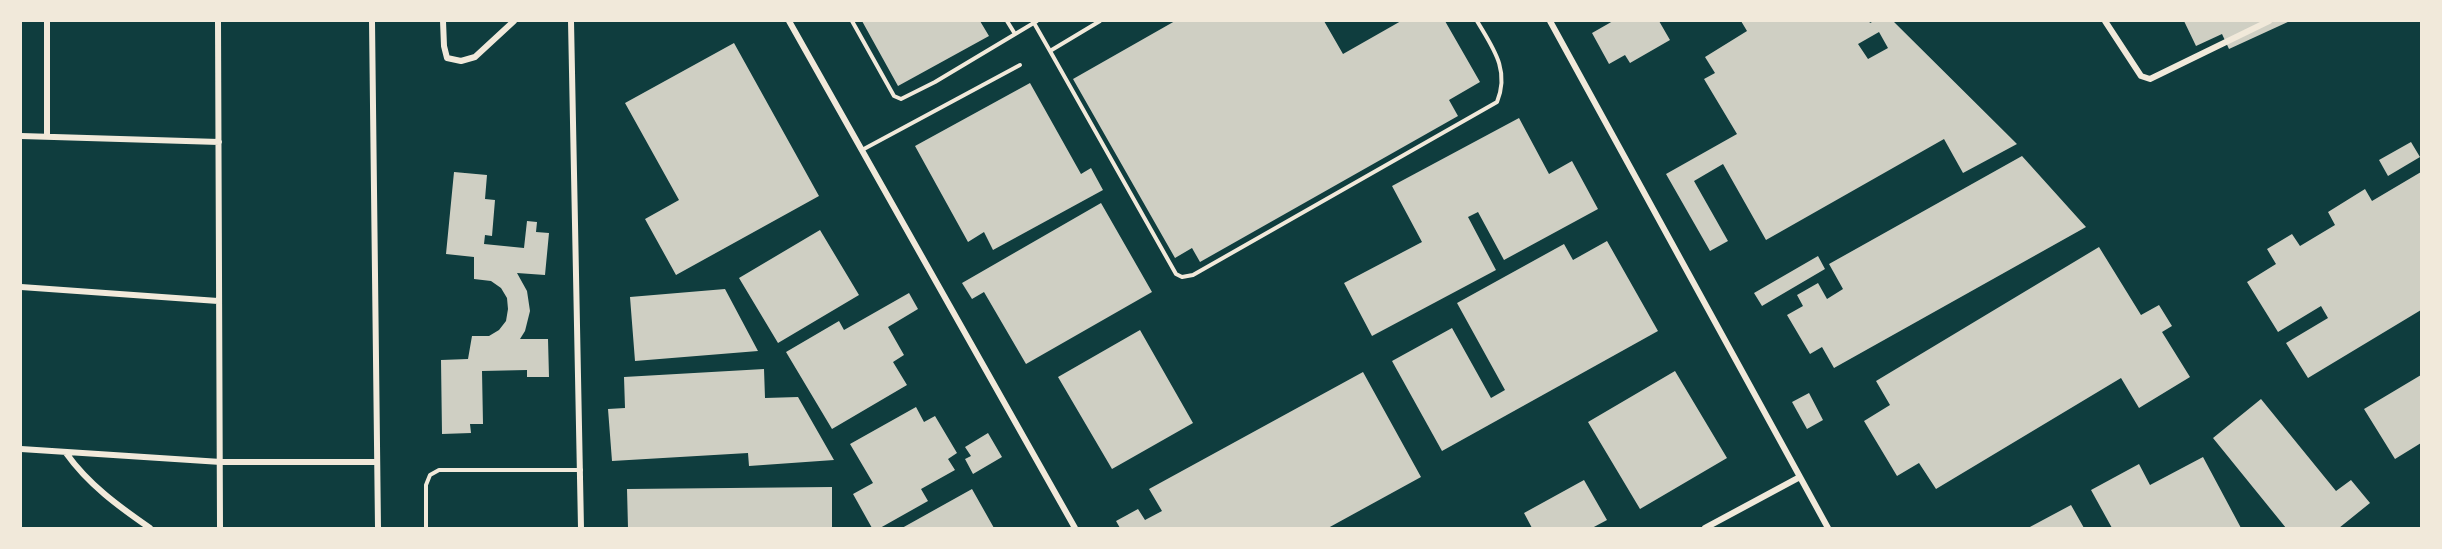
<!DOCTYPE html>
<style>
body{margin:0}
#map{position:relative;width:2442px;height:549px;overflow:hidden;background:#0f3d3e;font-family:"Varela Round",sans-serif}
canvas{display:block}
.frame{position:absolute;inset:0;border:22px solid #f1e9da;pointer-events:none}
</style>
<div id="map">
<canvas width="2442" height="549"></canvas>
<div class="frame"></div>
</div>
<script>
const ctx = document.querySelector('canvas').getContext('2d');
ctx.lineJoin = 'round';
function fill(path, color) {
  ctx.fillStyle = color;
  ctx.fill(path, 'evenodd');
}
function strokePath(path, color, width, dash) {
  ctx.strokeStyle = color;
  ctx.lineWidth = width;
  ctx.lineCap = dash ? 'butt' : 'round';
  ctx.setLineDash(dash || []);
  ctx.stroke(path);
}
fill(new Path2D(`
 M862,21H980L989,36L898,86Z
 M1175,21H1324L1343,54L1401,21H1445L1480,82L1449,100L1458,116L1200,262L1192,248L1175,258L1073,79Z
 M1613,21H1659L1670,40L1630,63L1625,55L1609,64L1592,33Z
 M1741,21H1869L1870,23L1874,21H1893L2017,144L1963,173L1944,139L1766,240L1723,164L1694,181L1728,241L1710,251L1666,174L1737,134L1704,79L1715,73L1705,57L1747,31ZM1879,32L1888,48L1868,59L1858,44Z
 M2184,21H2290L2229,49L2222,34L2196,46Z
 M734,43L819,196L676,275L645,219L679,200L625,103Z
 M1030,83L1081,174L1091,168L1103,190L993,250L984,232L968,242L915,146Z
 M1519,118L1549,174L1572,161L1598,209L1504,260L1478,212L1468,217L1496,270L1372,336L1344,283L1422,242L1392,186Z
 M2411,142L2420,157L2388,176L2379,160Z
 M2022,156L2086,227L1834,368L1822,347L1810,354L1787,315L1803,306L1797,295L1818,283L1827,299L1843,289L1829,264Z
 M454,172L487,175L485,199L495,200L492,236L485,235L484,244L524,248L527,221L537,222L536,232L549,233L545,275L517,273L527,291L530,311L525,331L520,339H548L549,377H527V370L482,371L483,424H470L471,433L442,434L441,360L468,359L472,336H489L499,330L506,321L508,309L507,298L501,288L491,281L474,279V257L446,254Z
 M2421,172V310L2308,378L2286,343L2328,318L2321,306L2278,332L2247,282L2276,264L2267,249L2292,234L2300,246L2335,225L2328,212L2365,189L2372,201Z
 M1101,203L1152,292L1026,364L984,292L972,299L962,283Z
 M820,230L859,295L778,343L739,278Z
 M1607,241L1658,331L1442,451L1392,361L1452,328L1491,398L1505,390L1457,303L1564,244L1573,260Z
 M2099,247L2141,315L2159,305L2172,326L2162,332L2190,377L2139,408L2121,378L1936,489L1919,463L1897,476L1864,421L1890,405L1876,381Z
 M1818,256L1825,269L1762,306L1754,293Z
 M725,289L758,351L635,361L630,297Z
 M909,293L918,309L888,327L904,355L893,362L907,385L832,429L786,352L839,321L844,330Z
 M1140,330L1193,423L1112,469L1058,377Z
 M764,369L765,398L798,397L834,460L749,466L748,453L612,461L608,409L625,408L624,377Z
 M1675,371L1727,458L1640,509L1588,422Z
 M1363,372L1421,477L1328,528H1120L1116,521L1138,509L1145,520L1162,511L1149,489Z
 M2421,375V443L2395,459L2364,409Z
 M1809,393L1823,420L1807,429L1792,402Z
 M2261,399L2336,491L2351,480L2370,503L2339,528H2286L2213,438Z
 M916,407L924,422L935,416L957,453L948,459L955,470L921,489L928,501L880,528H872L853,494L873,483L850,444Z
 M988,433L1002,457L973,474L965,459L971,456L965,447Z
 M2203,457L2241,528H2112L2091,490L2139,464L2150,485Z
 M1584,480L1607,520L1592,528H1532L1524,513Z
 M832,487V528H628L627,489Z
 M972,489L994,528H902Z
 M2071,505L2084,528H2028Z`), '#cfcfc3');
strokePath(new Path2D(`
 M852,21L894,96L901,99L935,82L1037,21
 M1007,21L1015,34
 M1100,21L1050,51L1176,274L1182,277L1193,275L1497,102C1510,70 1493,48 1477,21
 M1034,23L1050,51
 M862,150L1020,65
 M426,528V485L430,475L439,470H581`), '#f1e9da', 4);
strokePath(new Path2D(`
 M218,21L220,528
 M372,21L378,528
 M443,21L444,46L447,58L461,61L475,57L514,21
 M571,21L581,528
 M789,21L1075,528
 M1550,21L1828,528
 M2105,21L2141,76L2150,79L2269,21
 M21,136L219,142
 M47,136V21
 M21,287L218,301
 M21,449L221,462H376
 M66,453C88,484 118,506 150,528
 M1705,528L1798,478`), '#f1e9da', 6);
</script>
